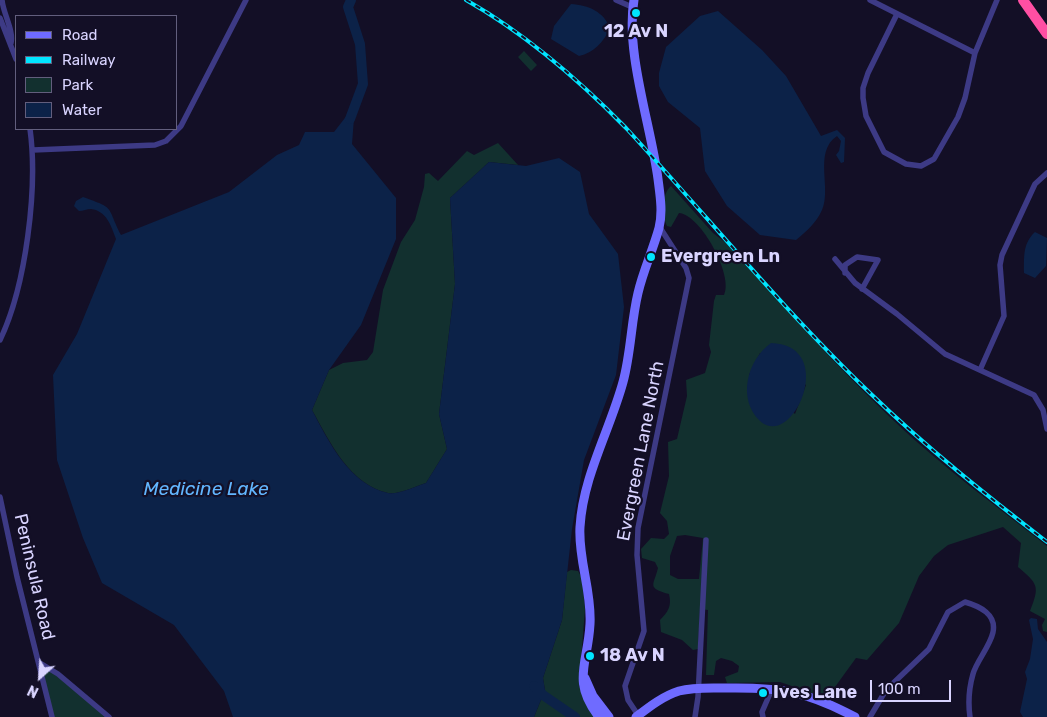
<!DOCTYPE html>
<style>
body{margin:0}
#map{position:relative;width:1047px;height:717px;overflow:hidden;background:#130f26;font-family:Rubik,sans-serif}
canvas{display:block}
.legend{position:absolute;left:15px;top:15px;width:162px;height:115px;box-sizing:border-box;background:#130f26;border:1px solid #625e7d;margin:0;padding:6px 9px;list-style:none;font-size:15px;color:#d9d4ff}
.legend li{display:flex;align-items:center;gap:10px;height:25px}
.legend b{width:25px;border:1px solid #625e7d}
.north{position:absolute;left:15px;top:652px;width:50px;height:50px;-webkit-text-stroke:4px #130f26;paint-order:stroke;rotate:206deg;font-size:14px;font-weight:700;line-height:20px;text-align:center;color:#d9d4ff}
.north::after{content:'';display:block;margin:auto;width:18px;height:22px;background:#d9d4ff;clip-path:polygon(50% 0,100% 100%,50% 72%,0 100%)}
.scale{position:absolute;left:870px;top:680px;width:81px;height:22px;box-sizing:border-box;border:2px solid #d9d4ff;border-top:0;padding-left:6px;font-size:15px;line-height:18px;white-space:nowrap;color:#d9d4ff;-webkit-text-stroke:4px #130f26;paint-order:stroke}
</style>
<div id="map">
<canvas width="1047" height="717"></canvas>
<ul class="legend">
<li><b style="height:6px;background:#6f6bff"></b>Road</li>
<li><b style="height:6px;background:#00e5ff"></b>Railway</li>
<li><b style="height:14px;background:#12302f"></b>Park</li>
<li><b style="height:14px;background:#0c2248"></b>Water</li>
</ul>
<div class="north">N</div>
<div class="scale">100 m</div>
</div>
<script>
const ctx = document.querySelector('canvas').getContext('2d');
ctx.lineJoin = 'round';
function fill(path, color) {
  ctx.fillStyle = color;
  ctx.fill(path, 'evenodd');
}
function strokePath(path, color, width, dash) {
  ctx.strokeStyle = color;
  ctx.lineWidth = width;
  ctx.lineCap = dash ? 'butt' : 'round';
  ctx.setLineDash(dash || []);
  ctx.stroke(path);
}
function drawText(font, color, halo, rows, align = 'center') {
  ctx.font = font + ' Rubik,sans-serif';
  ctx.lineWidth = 4.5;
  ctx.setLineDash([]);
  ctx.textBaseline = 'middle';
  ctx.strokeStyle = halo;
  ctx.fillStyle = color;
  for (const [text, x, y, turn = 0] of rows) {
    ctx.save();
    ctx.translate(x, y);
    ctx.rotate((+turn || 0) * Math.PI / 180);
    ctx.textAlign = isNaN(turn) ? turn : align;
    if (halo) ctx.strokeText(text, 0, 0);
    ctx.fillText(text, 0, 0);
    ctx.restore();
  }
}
fill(new Path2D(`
 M524,51L537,65L531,71L518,57Z
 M498,143L518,165L489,162L450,198L455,284L439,414L447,449L426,483C416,486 398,495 388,493C349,484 330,442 312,410L329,370L343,363L367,360L373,352L383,290L401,242L415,220L424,187L425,174L429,173L438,181L467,151L474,155Z
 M671,186L713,233L726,243C780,303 834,364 893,420C941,466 995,505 1047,546V632L1043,631L1042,625L1045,619L1030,611C1040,586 1038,584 1018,567L1021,543L1003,527L948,545L934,556L919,576L899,623L867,660L856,658L827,698L780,682L727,683L725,677L738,672L739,666L732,661L721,658L716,661L714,675H706L708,610L700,609L698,649L693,650L682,640L661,632L660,620C668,612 672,606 669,594C646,588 654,585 658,568L655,562L642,558L641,549L651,538L664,539L669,534L667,521L660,513L669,476L668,442L677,439L687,396L686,380L705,373L711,352L709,345L714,301L716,295H724C734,276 701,215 679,213L671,227L667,226C662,215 661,195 671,186ZM760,353L806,385L795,414L749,375ZM685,535L703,538L699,579H678L670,575V556L677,536Z
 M571,570L578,571L582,578L585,609L579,686L599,717H534L545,690L543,678L562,620L567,572Z
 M40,663L109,717H52Z`), '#12302f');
fill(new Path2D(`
 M571,4C588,5 605,12 610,29C603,42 594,53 579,56L551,39L554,26Z
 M718,11L762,50L786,76L821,136L837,130L845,138L844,162L841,163L836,155L839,151L841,141L837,136C813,152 832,188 822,210C816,223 807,231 796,240L760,235L727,206L705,171L700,128L668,102L659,86V73L666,47L700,16Z
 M355,105L352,144L396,198V239L361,325L329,370L312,410C329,442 349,484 388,493C398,495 416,486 426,483L447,449L439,414L455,284L450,198L489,162L526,166L559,158L580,172L589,214L618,254L624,307L616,375L584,460L572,529L562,620L543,678L545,690L534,717H233L224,691L174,625L102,583L83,538L57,460L53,375L77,334L116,239C111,226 107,211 91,209C87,209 83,211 79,211L74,206L76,201L83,197C116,209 106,205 121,235L229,192L277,155L299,145L305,132H334Z
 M1035,232L1047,238L1046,266L1035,278L1024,273C1024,256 1023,243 1035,232Z
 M771,343C839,345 793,451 760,421C737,399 747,360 771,343Z
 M1031,618L1037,619L1038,629L1047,642V717H1023L1020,712L1027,679L1025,672L1030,659L1033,639L1029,620Z`), '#0c2248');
strokePath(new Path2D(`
 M350,119L363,84L360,44L348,7L351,0
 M534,686L543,695L575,717`), '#0c2248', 10);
strokePath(new Path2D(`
 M2,0C3,13 14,31 11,43
 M616,0L632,7
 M870,0L975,53
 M897,14L868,73L863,88V98L866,116L884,152L906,164L921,166L934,159L958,117L965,98L975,53L997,0
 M0,18L16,59
 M33,150L155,145L166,141L181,126L246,0
 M835,259L855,283L897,314L945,354L1034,395L1043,410L1047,429
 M845,273V265L857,257L878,260L862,289
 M0,340C26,286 38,188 30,129
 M980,370L1004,316L1000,265L1002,255L1035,184L1047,173
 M0,497L17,577L52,717
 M40,663L58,674L109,717
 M638,715L628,700L625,686L644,631L637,555L638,528L689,278L686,268L659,226
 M695,717L698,697L706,540
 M763,717L762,712L772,689
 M870,717L886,690L929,649L948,612L965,602C972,604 980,607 986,612C1007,630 978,655 973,674C969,688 968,703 970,717`), '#3d3a85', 5.5);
strokePath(new Path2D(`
 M585,678L593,696L609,717
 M599,717C571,681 588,664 590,624C592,591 578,560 580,527C583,476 610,430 623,382C631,353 631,322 638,293C643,271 653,250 659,228C663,212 660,195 658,179C651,126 625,51 634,0
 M636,717C649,707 663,696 679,691C694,687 710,688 725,688C780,687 806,691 855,717`), '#6f6bff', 9);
strokePath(new Path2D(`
 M1023,0L1047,34`), '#ff4fa3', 10);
const rail = new Path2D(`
 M466,0C526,34 578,79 626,128C707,216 784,311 871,394C927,448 986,495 1047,542`);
strokePath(rail, '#00e5ff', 4);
strokePath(rail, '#130f26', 2, [5.5]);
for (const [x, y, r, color] of [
 [636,13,5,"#00e5ff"],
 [651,257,5,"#00e5ff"],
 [590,656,5,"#00e5ff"],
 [763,693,5,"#00e5ff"]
]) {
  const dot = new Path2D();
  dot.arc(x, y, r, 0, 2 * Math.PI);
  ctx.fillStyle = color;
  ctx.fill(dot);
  strokePath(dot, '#130f26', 2);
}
drawText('bold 18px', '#d9d4ff', '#130f26', [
 ["12 Av N",636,32,"center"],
 ["Evergreen Ln",661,257],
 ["18 Av N",600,656],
 ["Ives Lane",773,693]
], 'left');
drawText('18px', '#d9d4ff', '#130f26', [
 ["Evergreen Lane North",641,451,-79],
 ["Peninsula Road",34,577,77]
]);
drawText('italic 19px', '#62b6ff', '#130f26', [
 ["Medicine Lake",206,490]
]);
</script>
